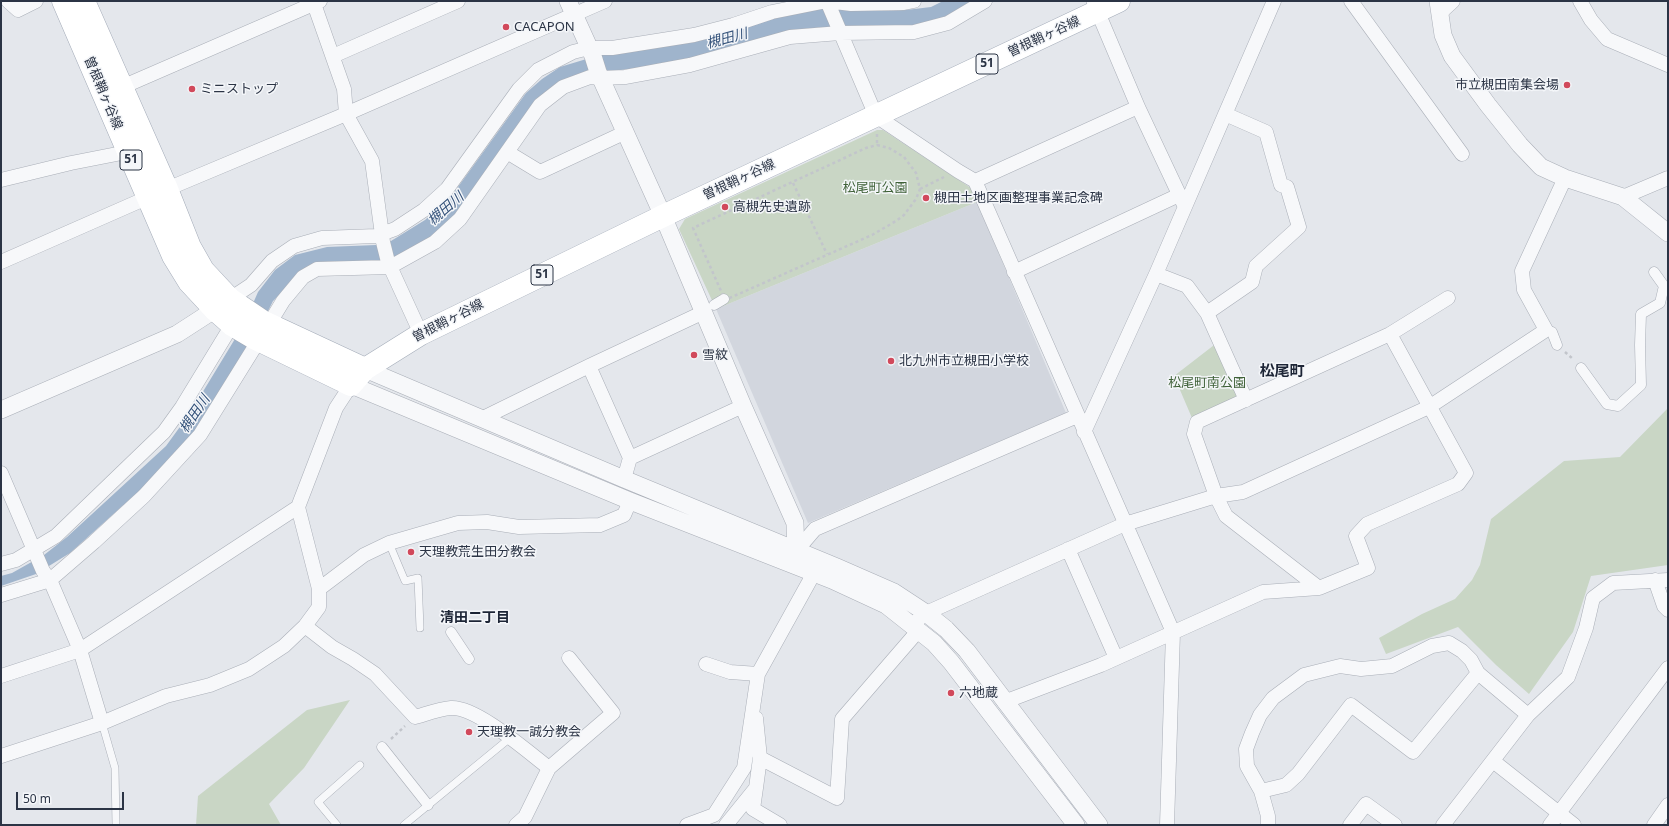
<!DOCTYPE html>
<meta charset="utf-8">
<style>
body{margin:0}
#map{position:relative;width:1669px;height:826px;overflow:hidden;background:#e4e7ec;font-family:"Noto Sans",sans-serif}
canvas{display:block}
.frame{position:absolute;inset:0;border:2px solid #2b3445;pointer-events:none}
.scale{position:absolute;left:16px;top:792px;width:108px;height:18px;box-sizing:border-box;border:2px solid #2b3445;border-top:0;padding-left:5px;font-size:12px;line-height:14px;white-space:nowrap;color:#2b3445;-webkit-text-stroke:3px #f4f6f9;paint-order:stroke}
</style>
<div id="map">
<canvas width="1669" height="826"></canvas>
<div class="frame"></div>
<div class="scale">50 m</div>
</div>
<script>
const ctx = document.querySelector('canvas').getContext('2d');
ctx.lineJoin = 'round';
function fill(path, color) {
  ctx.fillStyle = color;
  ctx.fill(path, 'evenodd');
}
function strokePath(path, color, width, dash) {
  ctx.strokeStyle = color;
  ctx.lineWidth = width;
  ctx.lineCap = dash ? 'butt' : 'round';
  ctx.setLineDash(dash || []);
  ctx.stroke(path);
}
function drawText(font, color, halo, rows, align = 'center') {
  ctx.font = font + ' "Noto Sans","Noto Sans JP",sans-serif';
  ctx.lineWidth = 3;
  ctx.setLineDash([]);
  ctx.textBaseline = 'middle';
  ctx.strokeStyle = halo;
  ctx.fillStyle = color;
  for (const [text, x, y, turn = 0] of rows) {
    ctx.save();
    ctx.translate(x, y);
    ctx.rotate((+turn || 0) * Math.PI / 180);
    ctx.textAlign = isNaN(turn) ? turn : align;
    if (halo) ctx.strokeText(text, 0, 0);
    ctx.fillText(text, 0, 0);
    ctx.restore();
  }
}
fill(new Path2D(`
 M977,202L1066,413L808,523L716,309Z`), '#d2d6de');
fill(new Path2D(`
 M877,130H883L971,188L977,202L716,309L679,229L685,219Z
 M1218,342L1241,397L1192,418L1174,376Z
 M1668,408V565L1591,576L1573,632L1529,694L1496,665L1458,627L1386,654L1379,638L1422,614L1455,599L1472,580L1480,565L1491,519L1564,461L1620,457Z
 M350,700L304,768L269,804L281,825H196L198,796L307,710Z`), '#c9d6c5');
fill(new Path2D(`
 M943,1H977L949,16L903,29L845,27L813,28L792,32L741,48L647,67L612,71L565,81L467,204L444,228L414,248L399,256L375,262L297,278L273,301L266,315L210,409L187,443L137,493L70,553L36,574L1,586V576L12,573L44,555L67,537L166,446L190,413L244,324L258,292L275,270L295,255L327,247L376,245L391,241L425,220L450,198L526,93L542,79L560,67L603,54L817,8L872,11L906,10L931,7Z`), '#9fb4cc');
const service = new Path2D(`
 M389,543L405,581L418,578L420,628
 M102,723L115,768L116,825
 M337,825L318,802L360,765
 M404,825L510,738`);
const pedestrian = new Path2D(`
 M714,305L724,299
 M1546,330L1552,332L1557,345
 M1581,368L1607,404L1618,406L1641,385L1640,345L1641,314L1660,303L1664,286L1654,272
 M451,632L469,659
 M382,747L428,805`);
const minor = new Path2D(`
 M8,1L18,10L36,1
 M313,1L344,89L346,114L372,161L383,242L388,262L421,334
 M827,1L876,116L958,171L975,181L1173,632L1167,825
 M1351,1L1462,154
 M1580,1L1591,20L1607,39L1668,65
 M1094,3L1138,107L1185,207
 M1440,13L1453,1
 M333,56L458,1
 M122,87L320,1
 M507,152L540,172L626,132
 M1,180L71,163L127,152
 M975,181L1138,107
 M1623,197L1668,178
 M1,262L167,189L346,114L605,1
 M1014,272L1179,195
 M1156,274L1187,286L1207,313L1246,400
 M230,299L251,285L272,261L294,246L322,238L376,236L395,229L424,210L447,189L519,89L538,70L573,52L589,48H612L694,35L733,25L772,12L827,1L851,4L904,3L914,1
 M1207,313L1252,282L1256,266L1299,227L1287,187L1281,185L1266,132L1225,114
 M269,324L283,301L303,277L317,269L390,267L435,242L460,219L540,105L563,87L590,77L601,78L625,77L690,65L790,37L840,33L914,32L948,23L985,1
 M1390,334L1448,298
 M589,366L630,458
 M483,418L589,366L704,312
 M1084,432L1156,274L1274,1
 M1,473L43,571L50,580L80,650L102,723
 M624,479L630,458L743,406
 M1068,549L1116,658
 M797,550L815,529L1077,416
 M1,564L16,560L56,536L164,432L182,407L232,325
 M1655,580L1664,606L1668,610
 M319,589L364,555L389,543L458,523L487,522L519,527L600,525L624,515L630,501
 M1,595L50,580L94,542L144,496L200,435L259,340
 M305,626L332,647L353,659L375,674L415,717C426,714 439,709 451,708C476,706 528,752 549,768
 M911,626L926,613L1125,524L1216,496L1243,492L1429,407L1546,330L1524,290L1522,271L1565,178
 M706,664L730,672L758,674
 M1,676L80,650L298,507L336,408L351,385
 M1004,702L1101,665L1263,592L1319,588L1368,568L1356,536L1367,524L1458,484L1466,473L1390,334L1197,422L1194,434L1216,496L1226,516L1319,588
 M1,756L102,723L166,696L210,685L249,669L284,646L305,626L319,607V589L298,507
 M760,758L837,798L842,719L918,631
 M1493,761L1574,825
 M756,788L753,809L780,825
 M1261,791L1247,766L1246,749L1252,733L1260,715L1273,698L1304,675L1340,666L1361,669L1392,666L1432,646L1449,643L1462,651L1471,660L1478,673L1528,715
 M516,825L525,817L549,768L613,713L569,658
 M687,825L714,815L744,768L758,674L814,573
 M726,825L756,788L760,758L756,718
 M1268,825V816L1261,791L1286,785L1298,774L1351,705L1413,752L1478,673
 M1350,825L1366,804L1395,825
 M1443,825L1528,715L1568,677L1586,628L1593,598L1613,583L1668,580
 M1550,825L1668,668
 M1654,825L1668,805`);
const tertiary = new Path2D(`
 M568,1L593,56L598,72L663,216L743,406L795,523L796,560
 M1438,1L1443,35L1452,56L1488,105L1520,145L1541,167L1565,178L1623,197L1668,233
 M365,369L624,479L837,567L894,592L926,613L946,629L967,651L1099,825
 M351,385L630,501L832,580L886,605L934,643L951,662L1076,825
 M1,410L177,334L225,303`);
const primary = new Path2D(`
 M63,1L173,256L189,282L215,310L232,325L254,338L351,385L365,369L421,334L663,216L1119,1
 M84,1L167,189L190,247L203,270L230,299L264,322L365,369`);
strokePath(service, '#a9aeb7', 8);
strokePath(pedestrian, '#a9aeb7', 11);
strokePath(minor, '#a9aeb7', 15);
strokePath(tertiary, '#a9aeb7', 18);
strokePath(primary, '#a3abb8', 23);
strokePath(new Path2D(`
 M877,134V145
 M877,145L889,148L904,157L916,173L920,189L916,199L904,215L896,221L872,235L725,300L693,228L866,148Z
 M793,183L827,254
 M920,189L944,177
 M1565,352L1573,359
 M391,739L405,726`), '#c2c5cb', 2.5, [3, 3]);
strokePath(service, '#f7f8fa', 7);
strokePath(pedestrian, '#f7f8fa', 10);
strokePath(minor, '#f7f8fa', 14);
strokePath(tertiary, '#f7f8fa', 17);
strokePath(primary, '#fff', 22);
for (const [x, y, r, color] of [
 [506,27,4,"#d1495b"],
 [1567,85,4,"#d1495b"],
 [192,89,4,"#d1495b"],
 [926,198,4,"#d1495b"],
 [725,207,4,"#d1495b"],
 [694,355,4,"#d1495b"],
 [891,361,4,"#d1495b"],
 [411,552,4,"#d1495b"],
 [951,693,4,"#d1495b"],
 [469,732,4,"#d1495b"]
]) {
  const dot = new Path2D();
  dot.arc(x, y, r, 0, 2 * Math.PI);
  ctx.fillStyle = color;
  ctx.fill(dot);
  strokePath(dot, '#f4f6f9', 1.5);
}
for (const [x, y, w] of [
 [987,64,22],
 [131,160,22],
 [542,275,22]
]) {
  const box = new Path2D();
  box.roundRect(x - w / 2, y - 10, w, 20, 3);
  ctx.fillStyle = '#f4f6f9';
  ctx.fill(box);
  strokePath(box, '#2b3445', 1);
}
drawText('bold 12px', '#2b3445', null, [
 ["51",987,64],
 ["51",131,160],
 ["51",542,275]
]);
drawText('13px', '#2b3445', '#f4f6f9', [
 ["CACAPON",514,27],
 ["市立槻田南集会場",1559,85,"right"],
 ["ミニストップ",200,89],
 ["槻田土地区画整理事業記念碑",934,198],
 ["高槻先史遺跡",733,207],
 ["雪紋",702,355],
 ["北九州市立槻田小学校",899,361],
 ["天理教荒生田分教会",419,552],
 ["六地蔵",959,693],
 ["天理教一誠分教会",477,732]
], 'left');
drawText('13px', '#2b3445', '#f4f6f9', [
 ["曽根鞘ヶ谷線",1044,37,-25],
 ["曽根鞘ヶ谷線",103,93,67],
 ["曽根鞘ヶ谷線",739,180,-25],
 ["曽根鞘ヶ谷線",448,321,-27]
]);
drawText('13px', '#3f6138', '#f4f6f9', [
 ["松尾町公園",875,188],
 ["松尾町南公園",1207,383]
]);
drawText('italic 14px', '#34527a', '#f4f6f9', [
 ["槻田川",727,39,-15],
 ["槻田川",446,209,-41],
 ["槻田川",195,414,-56]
]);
drawText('bold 14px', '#1d2536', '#f4f6f9', [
 ["清田二丁目",475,618]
]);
drawText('bold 15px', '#1d2536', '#f4f6f9', [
 ["松尾町",1282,372]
]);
</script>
